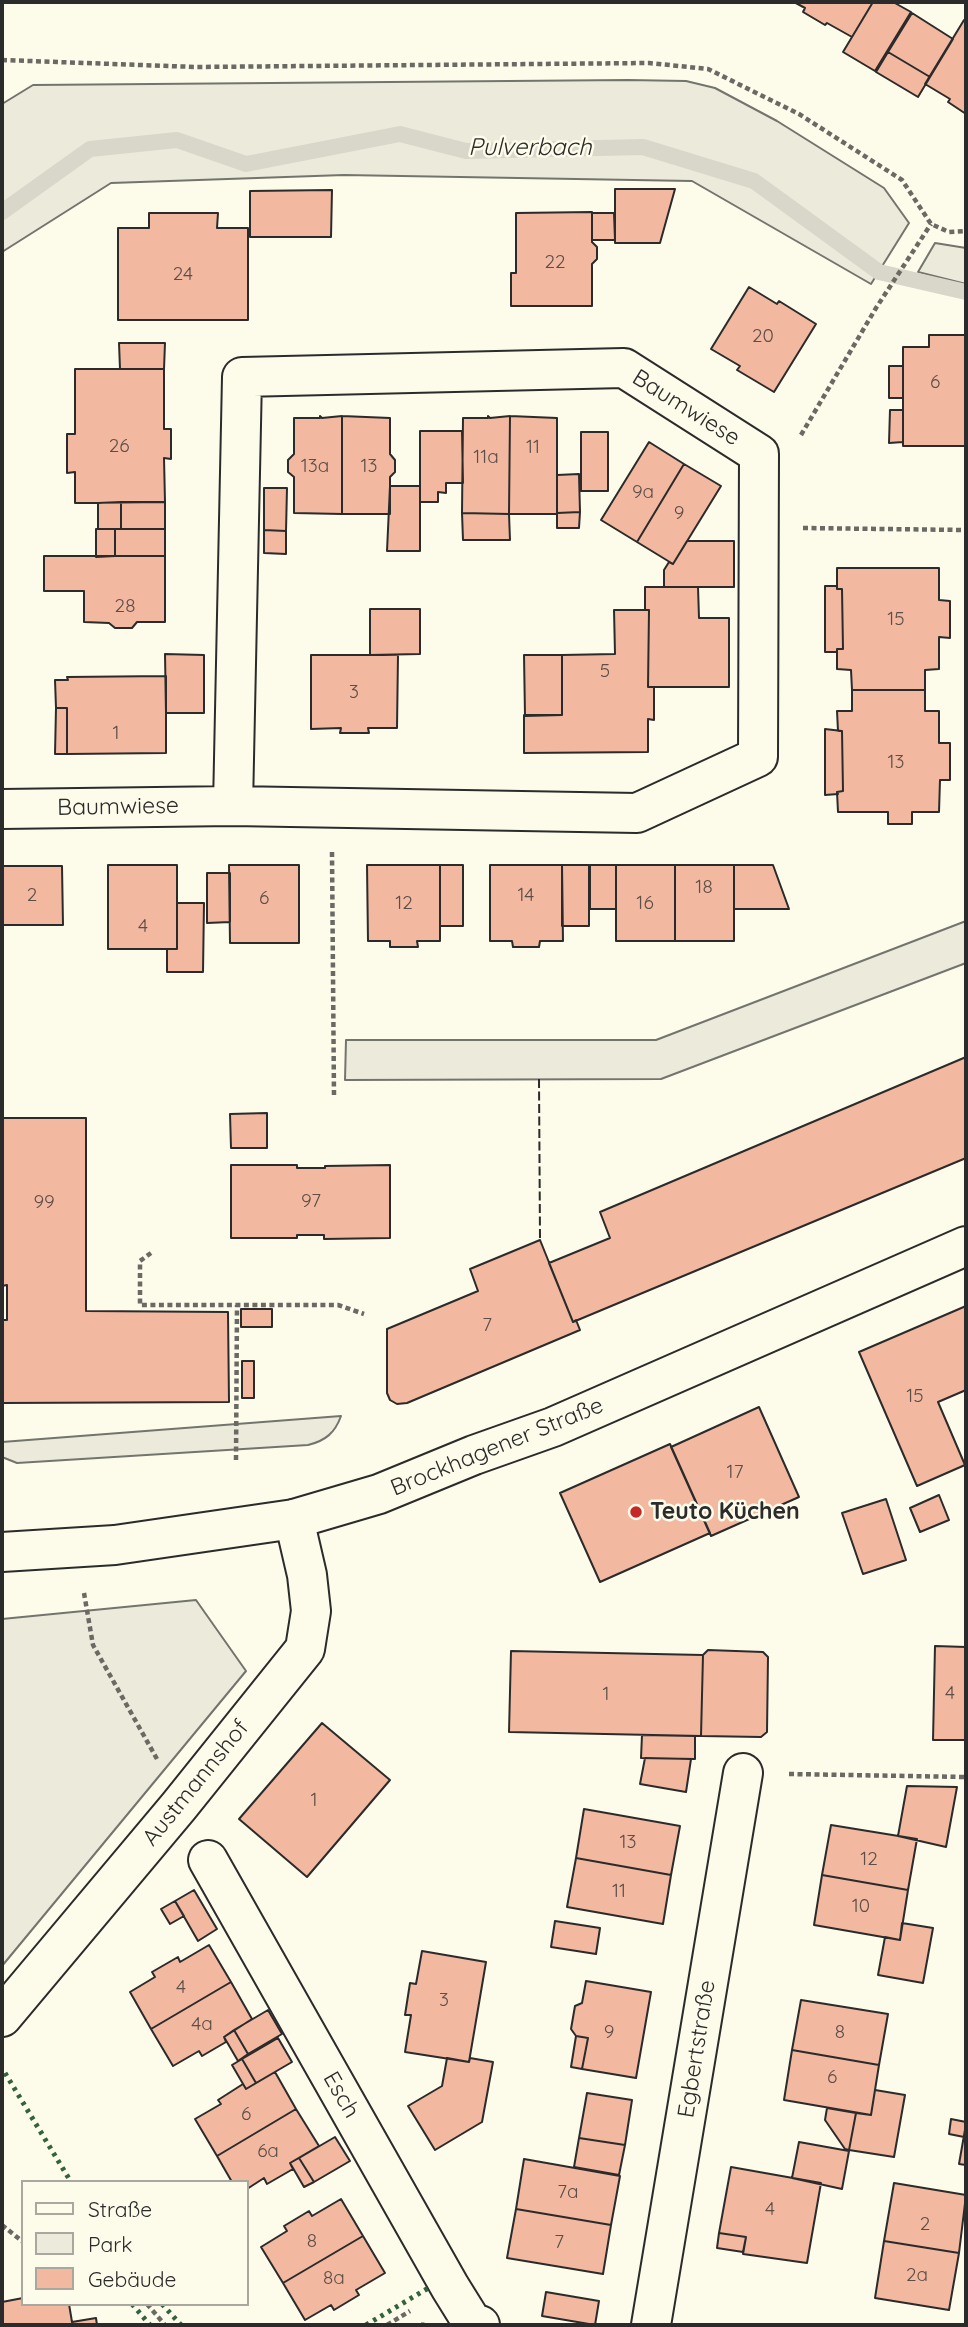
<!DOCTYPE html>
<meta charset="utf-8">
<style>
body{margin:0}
#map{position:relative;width:968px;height:2327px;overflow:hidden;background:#fdfbea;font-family:Quicksand,sans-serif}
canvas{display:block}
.frame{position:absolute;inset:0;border:4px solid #2b2b2b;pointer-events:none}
.legend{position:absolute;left:21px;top:2180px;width:228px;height:126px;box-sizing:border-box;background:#fdfbea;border:2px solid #a9a89e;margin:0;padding:9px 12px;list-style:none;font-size:21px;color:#2b2b2b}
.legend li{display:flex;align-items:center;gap:14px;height:35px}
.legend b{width:35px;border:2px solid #a9a89e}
</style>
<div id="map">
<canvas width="968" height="2327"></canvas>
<div class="frame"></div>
<ul class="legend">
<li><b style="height:9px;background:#fdfbea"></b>Straße</li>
<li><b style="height:19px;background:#ecebdb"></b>Park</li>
<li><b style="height:19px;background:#f2b8a0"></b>Gebäude</li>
</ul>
</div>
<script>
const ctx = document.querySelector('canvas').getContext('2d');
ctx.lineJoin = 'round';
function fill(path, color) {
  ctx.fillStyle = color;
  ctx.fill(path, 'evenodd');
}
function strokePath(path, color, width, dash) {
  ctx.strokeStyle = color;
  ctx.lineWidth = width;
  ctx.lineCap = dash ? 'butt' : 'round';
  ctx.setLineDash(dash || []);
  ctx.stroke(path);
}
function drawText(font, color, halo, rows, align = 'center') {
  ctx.font = font + ' Quicksand,sans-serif';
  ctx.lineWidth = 5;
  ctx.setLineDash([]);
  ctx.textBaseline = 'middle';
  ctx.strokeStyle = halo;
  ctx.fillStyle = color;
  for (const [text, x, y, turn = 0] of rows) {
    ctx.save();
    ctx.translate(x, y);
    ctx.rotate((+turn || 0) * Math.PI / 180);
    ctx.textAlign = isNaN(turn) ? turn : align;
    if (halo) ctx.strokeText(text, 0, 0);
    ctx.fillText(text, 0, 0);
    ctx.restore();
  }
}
const green = new Path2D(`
 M628,80L686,81L715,88L777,121L884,188L909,223L871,284L692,181L344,175L111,183L2,252V104L33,85Z
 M935,243L966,248V284L918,272Z
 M966,921V963L661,1079L345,1080L346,1040H656Z
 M341,1416C335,1433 325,1441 308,1445L17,1463L2,1457V1442Z
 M196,1600L246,1671L2,1966V1619Z`);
fill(green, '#ecebdb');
strokePath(green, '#74746e', 2);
strokePath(new Path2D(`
 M2,212L90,149L177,140L246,164L400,134L466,151L643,147L754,181L879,272L966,292`), '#d8d7c9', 16);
const building = new Path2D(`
 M794,2H873L852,37L827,23L825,25L803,12L805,8Z
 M873,2H893L911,12L875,71L843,52Z
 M912,13L953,39L930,77L888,52Z
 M964,20L966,22V114L948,102L950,99L925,84Z
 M888,52L930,77L918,97L876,72Z
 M615,189H675L660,243H615Z
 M332,190L331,237H250V191Z
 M592,212V242L597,247V259L592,264V306H511V273H516V213Z
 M149,213H218L217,228H248V320H118V228H149Z
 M592,213H614L615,240H592Z
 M749,287L777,304L779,301L816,324L774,392L737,370L740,366L711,349Z
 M929,335H966V446H903V347H929Z
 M119,343H165L164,369H120Z
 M889,366H903V398H889Z
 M75,369H164V429H171V459L164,458L165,502L75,503V472L67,473V434H75Z
 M890,410H903V442L889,443Z
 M320,416L322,418L342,416V514L294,513V477L288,472V460L294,454V418H320Z
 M342,416L390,418V454L395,460V472L390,477V514H342Z
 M488,416L490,418L510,416L509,514L462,513L463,418H488Z
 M510,416L557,418V514H509Z
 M420,431H462L463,483H446V493L438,492V502H420Z
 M581,432H608V491H581Z
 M649,442L684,464L637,542L601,520Z
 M684,464L721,486L673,564L637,542Z
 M579,474L580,512L557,513V475Z
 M390,486H420V551H387Z
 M264,488H287L286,531L264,530Z
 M121,502V529H98V503Z
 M121,502H165V529H121Z
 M580,512L579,528H557V513Z
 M462,513L509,514L510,540H463Z
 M96,529H115V556L96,557Z
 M115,529H165V556H115Z
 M264,530L286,531V554L264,553Z
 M687,541H734V587H664V570L669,562L673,564Z
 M44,556H165V622H137L132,628H115L109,623L84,622V591H44Z
 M837,568H939V600L950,601V638L939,637V669L925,670V690H852L851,670L837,669V649H843L842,589H837Z
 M825,586H837V589H842L843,649H837V652H825Z
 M645,587H698L699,618H729V687H648L649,610H645Z
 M370,609H420V654L370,655Z
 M614,610H649L648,687H654V720L648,719V752L524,753V715H562V655L615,654Z
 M165,654L204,655V713H166Z
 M311,655H398L397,728H368L369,733H340L341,728L311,729Z
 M524,655H562V715L525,716Z
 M166,676V753L67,754V708H56L55,680H68L67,677Z
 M852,690H925V711H939V743H950V780H940L939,812H912V824H888V812H838L837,792L843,791L842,731H838L837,711H852Z
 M56,708H67V754H55Z
 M825,729L842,731L843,791L837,792L838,794L825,795Z
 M108,865H177V949H108Z
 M229,865H299V943H230Z
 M367,865H440V941H417L418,947H390V941H368Z
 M440,865H463V926H440Z
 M490,865H562L563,941H540L539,947H513L512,941H490Z
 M562,865H589V926H562Z
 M590,865H616V909H590Z
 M616,865H675V941H616Z
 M675,865H734V941H675Z
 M734,865H773L789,909H734Z
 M2,866H62L63,925H2Z
 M207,873H230V922L207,923Z
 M177,903H204L203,972H167V949H177Z
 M966,1057V1158L573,1322L549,1263L610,1238L600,1212Z
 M267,1113V1148H231L230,1114Z
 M2,1118H86V1311L228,1312L229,1402L2,1403V1320H7V1285L2,1286Z
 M231,1165H297V1168H325V1166L390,1165V1238L324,1239V1235H297V1238H231Z
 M540,1240L573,1322L576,1320L580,1330L407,1403L397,1404L390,1400L387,1393V1329L478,1291L470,1269Z
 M966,1306V1390L938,1402L965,1465L917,1486L859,1352Z
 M241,1309H272V1327H241Z
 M242,1361H254V1398H242Z
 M759,1407L799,1497L711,1536L671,1447Z
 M670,1444L710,1533L600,1582L560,1493Z
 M939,1495L949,1520L920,1532L910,1508Z
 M886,1499L906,1560L863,1574L842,1513Z
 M935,1646L966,1647V1740H933Z
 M708,1650L763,1652L768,1657L767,1732L761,1737L701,1736L703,1655Z
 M511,1651L703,1655L701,1736L509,1732Z
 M322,1723L390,1780L307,1877L239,1819Z
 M642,1735L695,1736V1759L641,1758Z
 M645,1758L691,1759L686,1792L640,1784Z
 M907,1786L957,1787L946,1847L898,1836Z
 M584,1809L680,1826L671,1875L576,1858Z
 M831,1825L917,1839L908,1890L822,1875Z
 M576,1858L671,1875L663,1924L567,1907Z
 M822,1875L908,1890L900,1940L814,1925Z
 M194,1890L217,1929L198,1941L175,1901Z
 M175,1901L184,1916L170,1924L161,1909Z
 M555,1921L600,1928L596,1954L551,1947Z
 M902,1923L933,1928L923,1983L878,1975L885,1937L900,1940Z
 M209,1945L231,1982L151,2029L130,1992L155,1977L152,1972L178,1957L180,1962Z
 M422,1951L486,1962L469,2062L405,2052L411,2015H405L410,1983L416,1984Z
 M586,1981L651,1992L636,2078L582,2069L588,2038L576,2036L571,2029L575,2006L582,2003Z
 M231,1982L252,2019L224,2037L226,2042L202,2056L199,2051L173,2066L151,2029Z
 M801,2000L888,2014L879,2065L792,2050Z
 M268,2010L282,2034L248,2054L234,2030Z
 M234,2030L248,2054L238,2061L224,2037Z
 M576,2036L588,2038L582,2069L571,2067Z
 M278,2038L292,2062L256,2083L242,2059Z
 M792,2050L879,2065L871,2115L784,2100Z
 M447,2058L469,2062L470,2058L493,2062L482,2122L435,2150L408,2106L442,2086Z
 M242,2059L256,2083L246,2089L232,2065Z
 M275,2072L296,2109L217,2156L195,2119L221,2104L218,2100L243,2084L246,2089Z
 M875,2090L905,2095L894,2157L849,2150L856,2113L871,2115Z
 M587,2093L632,2100L625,2145L579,2138Z
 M827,2108L856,2113L849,2150L845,2149L825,2120Z
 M296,2109L319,2146L290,2163L293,2169L267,2184L264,2178L247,2189V2182H232L217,2156Z
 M951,2119L966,2122L964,2137L949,2134Z
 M966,2124V2165L959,2164Z
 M335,2137L350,2161L314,2182L299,2158Z
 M579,2138L625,2145L619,2175L574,2167Z
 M799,2142L849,2151L842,2189L792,2178Z
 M299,2158L314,2182L304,2187L290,2163Z
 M524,2159L620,2176L611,2225L516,2209Z
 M731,2167L821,2183L807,2263L743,2254L746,2237L719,2233Z
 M894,2183L966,2195L959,2253L884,2241Z
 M341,2199L363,2236L283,2283L261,2247L287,2231L284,2226L309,2211L312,2216Z
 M516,2209L611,2225L603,2274L507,2258Z
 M719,2233L746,2237L743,2252L717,2248Z
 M363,2236L385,2273L356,2290L359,2295L334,2310L331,2305L305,2320L283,2283Z
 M884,2241L959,2253L949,2310L875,2298Z
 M546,2292L599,2301L595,2325L542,2316Z
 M23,2298V2304H69L72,2322L96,2318L97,2325H2V2302Z`);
fill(building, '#f2b8a0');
strokePath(building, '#2b2b2b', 2);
const street = new Path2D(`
 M2,809L233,806L637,813L758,757L759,454L624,368L242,377L233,806
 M208,1860L450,2287L473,2324L480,2325
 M2,2017L179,1806L305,1649L311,1611L307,1575L294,1519
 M651,2325L743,1773`);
const secondary = new Path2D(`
 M2,1552L115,1545L294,1519L379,1494L474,1455L553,1427L966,1246`);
strokePath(street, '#2b2b2b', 42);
strokePath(secondary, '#2b2b2b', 42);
strokePath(new Path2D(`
 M2,60L196,67L649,63L708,69L799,114L902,180L931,224L949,232L966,231
 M801,435L876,308L931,224
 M803,528L966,530
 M332,852L334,1096
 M151,1253L140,1261V1305H338L364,1314
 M236,1460L237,1305
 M84,1593L93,1645L157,1759
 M789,1774L966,1777
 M2,2225L23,2242
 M147,2304L165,2325
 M387,2325L410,2311`), '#6a6964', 4.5, [5, 3.5]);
strokePath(street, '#fdfbea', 38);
strokePath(secondary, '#fdfbea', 38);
strokePath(new Path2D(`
 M5,2073L71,2182
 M132,2304L150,2325
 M162,2304L181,2325
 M366,2325L430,2287
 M421,2325H426`), '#34623c', 5, [3.5, 5]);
strokePath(new Path2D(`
 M539,1079L540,1238`), '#2b2b2b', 2, [9, 3.5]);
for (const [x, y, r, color] of [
 [636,1512,7,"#c62828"]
]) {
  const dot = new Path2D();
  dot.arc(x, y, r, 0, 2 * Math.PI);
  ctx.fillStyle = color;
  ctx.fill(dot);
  strokePath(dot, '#fdfbea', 2.5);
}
drawText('19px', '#5d4e48', null, [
 ["22",555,262],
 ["24",183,274],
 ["20",763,336],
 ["6",935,382],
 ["26",119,446],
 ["11",533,447],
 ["11a",486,457],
 ["13a",315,466],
 ["13",369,466],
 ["9a",643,492],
 ["9",679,513],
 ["28",125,606],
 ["15",896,619],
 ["5",605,671],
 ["3",354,692],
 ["1",116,733],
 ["13",896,762],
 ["18",704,887],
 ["2",32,895],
 ["14",526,895],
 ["6",264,898],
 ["12",404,903],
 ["16",645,903],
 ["4",143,926],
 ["97",311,1201],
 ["99",44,1202],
 ["7",487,1325],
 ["15",915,1396],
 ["17",735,1472],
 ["4",950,1693],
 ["1",606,1694],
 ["1",314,1800],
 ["13",628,1842],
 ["12",869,1859],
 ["11",619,1891],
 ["10",861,1906],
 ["4",181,1987],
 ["3",444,2000],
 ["4a",202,2024],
 ["9",609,2032],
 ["8",840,2032],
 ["6",832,2077],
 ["6",246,2114],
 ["6a",268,2151],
 ["7a",568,2192],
 ["4",770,2209],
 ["2",925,2224],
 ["8",312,2241],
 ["7",559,2242],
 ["2a",917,2275],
 ["8a",334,2278]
]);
drawText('23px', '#2b2b2b', '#fdfbea', [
 ["Baumwiese",686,408,32],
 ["Baumwiese",118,807,-1],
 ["Brockhagener Straße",497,1447,-22],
 ["Austmannshof",196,1783,-51],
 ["Egbertstraße",697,2049,-81],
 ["Esch",341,2095,60]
]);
drawText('bold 23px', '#2b2b2b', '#fdfbea', [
 ["Teuto Küchen",650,1512]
], 'left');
drawText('italic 24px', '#2b2b2b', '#fdfbea', [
 ["Pulverbach",530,148]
]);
</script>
